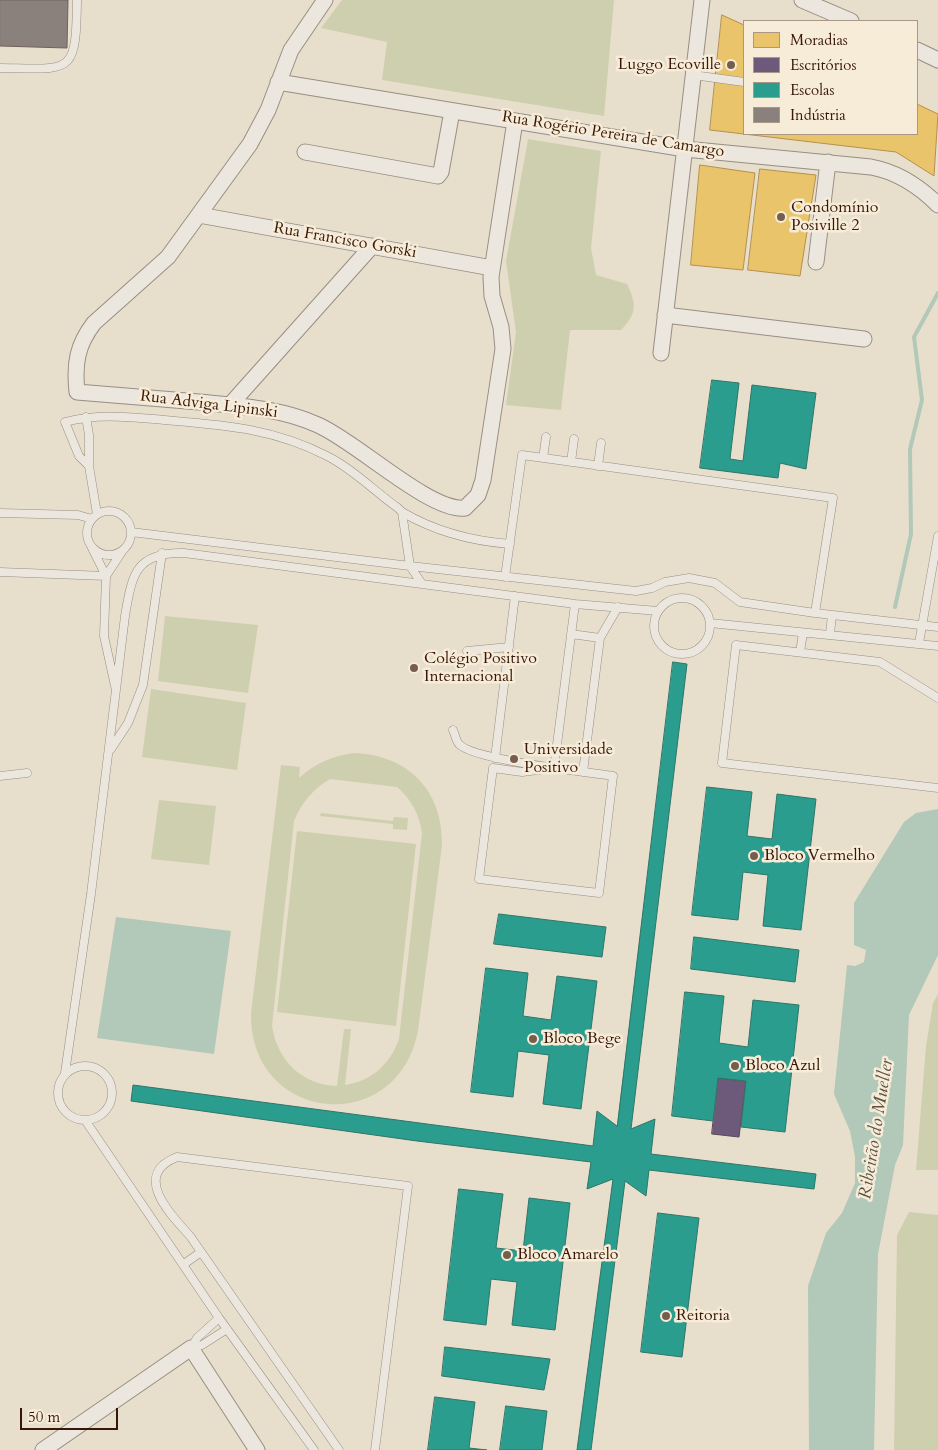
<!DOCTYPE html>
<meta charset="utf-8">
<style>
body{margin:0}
#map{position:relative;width:938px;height:1450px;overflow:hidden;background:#e8decc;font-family:Cardo,serif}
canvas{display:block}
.legend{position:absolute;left:743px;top:20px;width:175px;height:115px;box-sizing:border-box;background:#f7ecd7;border:1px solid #ab9785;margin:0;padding:6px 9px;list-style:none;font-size:15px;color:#381709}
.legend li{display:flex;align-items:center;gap:10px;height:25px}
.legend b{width:25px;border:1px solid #ab9785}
.scale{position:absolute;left:20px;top:1408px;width:98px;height:22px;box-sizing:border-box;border:2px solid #381709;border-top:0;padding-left:6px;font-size:15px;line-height:18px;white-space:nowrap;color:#381709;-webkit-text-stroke:4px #f7ecd7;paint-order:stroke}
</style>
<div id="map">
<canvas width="938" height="1450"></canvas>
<ul class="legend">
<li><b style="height:14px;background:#e9c46a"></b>Moradias</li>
<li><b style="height:14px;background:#6d597a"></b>Escritórios</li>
<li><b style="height:14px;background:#2a9d8f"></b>Escolas</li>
<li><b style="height:14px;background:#8a817c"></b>Indústria</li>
</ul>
<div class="scale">50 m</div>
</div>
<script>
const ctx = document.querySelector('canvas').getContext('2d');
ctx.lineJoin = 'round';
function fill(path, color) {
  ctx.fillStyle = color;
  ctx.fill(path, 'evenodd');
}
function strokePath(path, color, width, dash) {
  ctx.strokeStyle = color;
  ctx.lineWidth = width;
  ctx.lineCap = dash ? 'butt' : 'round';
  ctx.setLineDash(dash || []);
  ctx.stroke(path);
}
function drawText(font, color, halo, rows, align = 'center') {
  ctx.font = font + ' Cardo,serif';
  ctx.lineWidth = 5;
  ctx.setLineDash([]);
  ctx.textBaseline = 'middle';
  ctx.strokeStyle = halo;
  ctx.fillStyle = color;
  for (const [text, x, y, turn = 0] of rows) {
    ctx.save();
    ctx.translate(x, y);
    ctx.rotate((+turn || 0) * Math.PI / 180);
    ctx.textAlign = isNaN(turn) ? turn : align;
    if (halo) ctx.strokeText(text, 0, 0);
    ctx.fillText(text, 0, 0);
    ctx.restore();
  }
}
fill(new Path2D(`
 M342,0H614L604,116L382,80L387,42L321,28Z
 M528,139L601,151L591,248L596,275L627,284C637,305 637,313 621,330H570L561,410L506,405L516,332L506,261Z
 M165,616L258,625L248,693L158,681Z
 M151,689L246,703L237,770L142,757Z
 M354,753C408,755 443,790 442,845L418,1031C397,1139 249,1123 251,1013L281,765L300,767L299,778C315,763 333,756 354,753ZM330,779L397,787C412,800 419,814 422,833L399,1039C390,1064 372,1081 345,1085L351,1029H344L337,1086C302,1085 277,1060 272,1026L294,821C302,802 313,789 330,779Z
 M159,800L216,806L209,865L151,859Z
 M321,813L393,821L394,817L408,818L407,830L393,829V824L320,816Z
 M297,831L416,844L396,1026L277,1012Z
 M938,994V1170H916L926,1046L933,1003Z
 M909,1212L938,1215V1450H894L897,1235Z`), '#cecfae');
fill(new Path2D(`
 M938,809V955L909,1015L903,1145L895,1165L878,1254L874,1450H809L808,1286L826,1233L842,1213L855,1183V1157L850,1131L834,1094L847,965L855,966L864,962L866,950L854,945V903L904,822L916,813Z
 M116,917L231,931L214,1054L97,1038Z`), '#b2c8b8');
const homes = new Path2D(`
 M722,15L744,25V134H917V104L938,114L934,176L896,152L710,130Z
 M700,165L755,173L743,270L691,265Z
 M760,169L816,175L800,276L748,270Z`);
fill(homes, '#e9c46a');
strokePath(homes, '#b4904d', 1);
const offices = new Path2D(`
 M718,1078L746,1081L739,1137L712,1134Z`);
fill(offices, '#6d597a');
strokePath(offices, '#5d4558', 1);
const schools = new Path2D(`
 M712,380L739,383L730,459L743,461L752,385L816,393L806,469L780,463L778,478L700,468Z
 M673,662L687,664L631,1129L655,1119L651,1154L816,1174L814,1189L649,1170L646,1196L625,1181L591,1450H577L613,1179L587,1189L591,1162L417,1141L131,1101L133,1085L593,1146L597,1111L617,1126Z
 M707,787L752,792L747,836L772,839L777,794L816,799L801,930L763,926L768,875L743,872L738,920L692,915Z
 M499,914L606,927L602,957L494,944Z
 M694,937L799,950L795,982L691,969Z
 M486,968L528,973L523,1016L551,1020L557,976L597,981L581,1109L543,1104L549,1055L518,1051L513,1097L471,1092Z
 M685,992L724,996L719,1043L748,1047L753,1000L799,1005L785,1132L741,1127L746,1081L718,1078L713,1121L672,1116Z
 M459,1189L503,1194L496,1248L523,1251L529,1198L570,1203L555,1330L512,1325L517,1282L491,1279L486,1325L444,1320Z
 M658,1213L699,1218L682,1357L641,1352Z
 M445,1347L550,1359L544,1390L442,1376Z
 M435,1397L475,1402L469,1448L487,1450H428Z
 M506,1406L547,1411L542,1450H500Z`);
fill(schools, '#2a9d8f');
strokePath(schools, '#2e7567', 1);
const industry = new Path2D(`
 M0,0H68L67,48L0,46Z`);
fill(industry, '#8a817c');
strokePath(industry, '#71615a', 1);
strokePath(new Path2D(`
 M895,607L911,534L910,449L922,400L914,337L938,293`), '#b2c8b8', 4);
const service = new Path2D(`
 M0,68C72,69 76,76 77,0
 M693,75L744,82
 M86,417L89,435V466L97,514
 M543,458L546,437
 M571,462L574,439
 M89,466L79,456L65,422C99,413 129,417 164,420C223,425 273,428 327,456C353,469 374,491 398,508L402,512L410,566L636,591L652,588L665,582L689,578L715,583L740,602L815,613L833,498L522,455L505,577
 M598,466L601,443
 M87 533a22 22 0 1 1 44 0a22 22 0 1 1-44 0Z
 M402,512C436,532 471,541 510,544
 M0,513L78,515L92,519
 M131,532L410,566L422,584
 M92,548L106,576
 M0,572L106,576
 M654 626a28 28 0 1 1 56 0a28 28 0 1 1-56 0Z
 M815,613L938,627
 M710,623L938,646
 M571,634L600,638
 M830,634L832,615
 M919,643L938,536
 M467,651L509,647
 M800,652L803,633
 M115,686L104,636L106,576L123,550
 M938,698L880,662L736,645L722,763L938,788
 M453,730C455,734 456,741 459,744C472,760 588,772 613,776L599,893L479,879L493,768L522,772L554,768
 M111,749L128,723L143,685L162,553
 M495,758L515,596
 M554,768L575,604
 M583,772L600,638L618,607
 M0,776L27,773
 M58 1093a27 27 0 1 1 54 0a27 27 0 1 1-54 0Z
 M65,1073L91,894L125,616C132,575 135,552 184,553L575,604L658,611
 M85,1120L219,1318L314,1450
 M184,1264L201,1252
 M191,1348L197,1338L219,1318
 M191,1348L202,1345L227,1329
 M339,1450L190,1236C171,1215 131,1175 177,1157L408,1186L375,1450`);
const minor = new Path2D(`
 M325,0L291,50L268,110L250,144L168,257L94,323C77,345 74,364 77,392C118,395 158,399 199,402C239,406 281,408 318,425C357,442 430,512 465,508L478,495L483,480L503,349L501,327L492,296L491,277L515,121
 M802,0L851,21
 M917,50L938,60
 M278,82L685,149L871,167C898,172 919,186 938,205
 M305,152L438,176L441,172L452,111
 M199,215L492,268
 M816,262L828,162
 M665,315L864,339
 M661,353L702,0
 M230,405L372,246
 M43,1450L191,1348L257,1450`);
strokePath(service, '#988e83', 9);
strokePath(minor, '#988e83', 17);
strokePath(service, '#ece7de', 8);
strokePath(minor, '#ece7de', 15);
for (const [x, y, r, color] of [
 [731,65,5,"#765d4d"],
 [781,217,5,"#765d4d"],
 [414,668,5,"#765d4d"],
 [514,759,5,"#765d4d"],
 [754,856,5,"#765d4d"],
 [533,1039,5,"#765d4d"],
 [735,1066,5,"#765d4d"],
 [507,1255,5,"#765d4d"],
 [666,1316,5,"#765d4d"]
]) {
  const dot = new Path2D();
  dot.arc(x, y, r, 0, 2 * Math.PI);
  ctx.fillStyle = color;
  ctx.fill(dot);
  strokePath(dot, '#f7ecd7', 2);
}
drawText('16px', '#381709', '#f7ecd7', [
 ["Luggo Ecoville",721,65,"right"],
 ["Condomínio",791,208],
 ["Posiville 2",791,226],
 ["Colégio Positivo",424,659],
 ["Internacional",424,677],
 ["Universidade",524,750],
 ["Positivo",524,768],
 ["Bloco Vermelho",764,856],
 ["Bloco Bege",543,1039],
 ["Bloco Azul",745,1066],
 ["Bloco Amarelo",517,1255],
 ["Reitoria",676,1316]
], 'left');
drawText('16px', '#381709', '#f7ecd7', [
 ["Rua Rogério Pereira de Camargo",613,135,9],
 ["Rua Francisco Gorski",345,241,10],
 ["Rua Adviga Lipinski",209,405,7]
]);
drawText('italic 18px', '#5b5143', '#f7ecd7', [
 ["Ribeirão do Mueller",877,1129,-81]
]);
</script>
